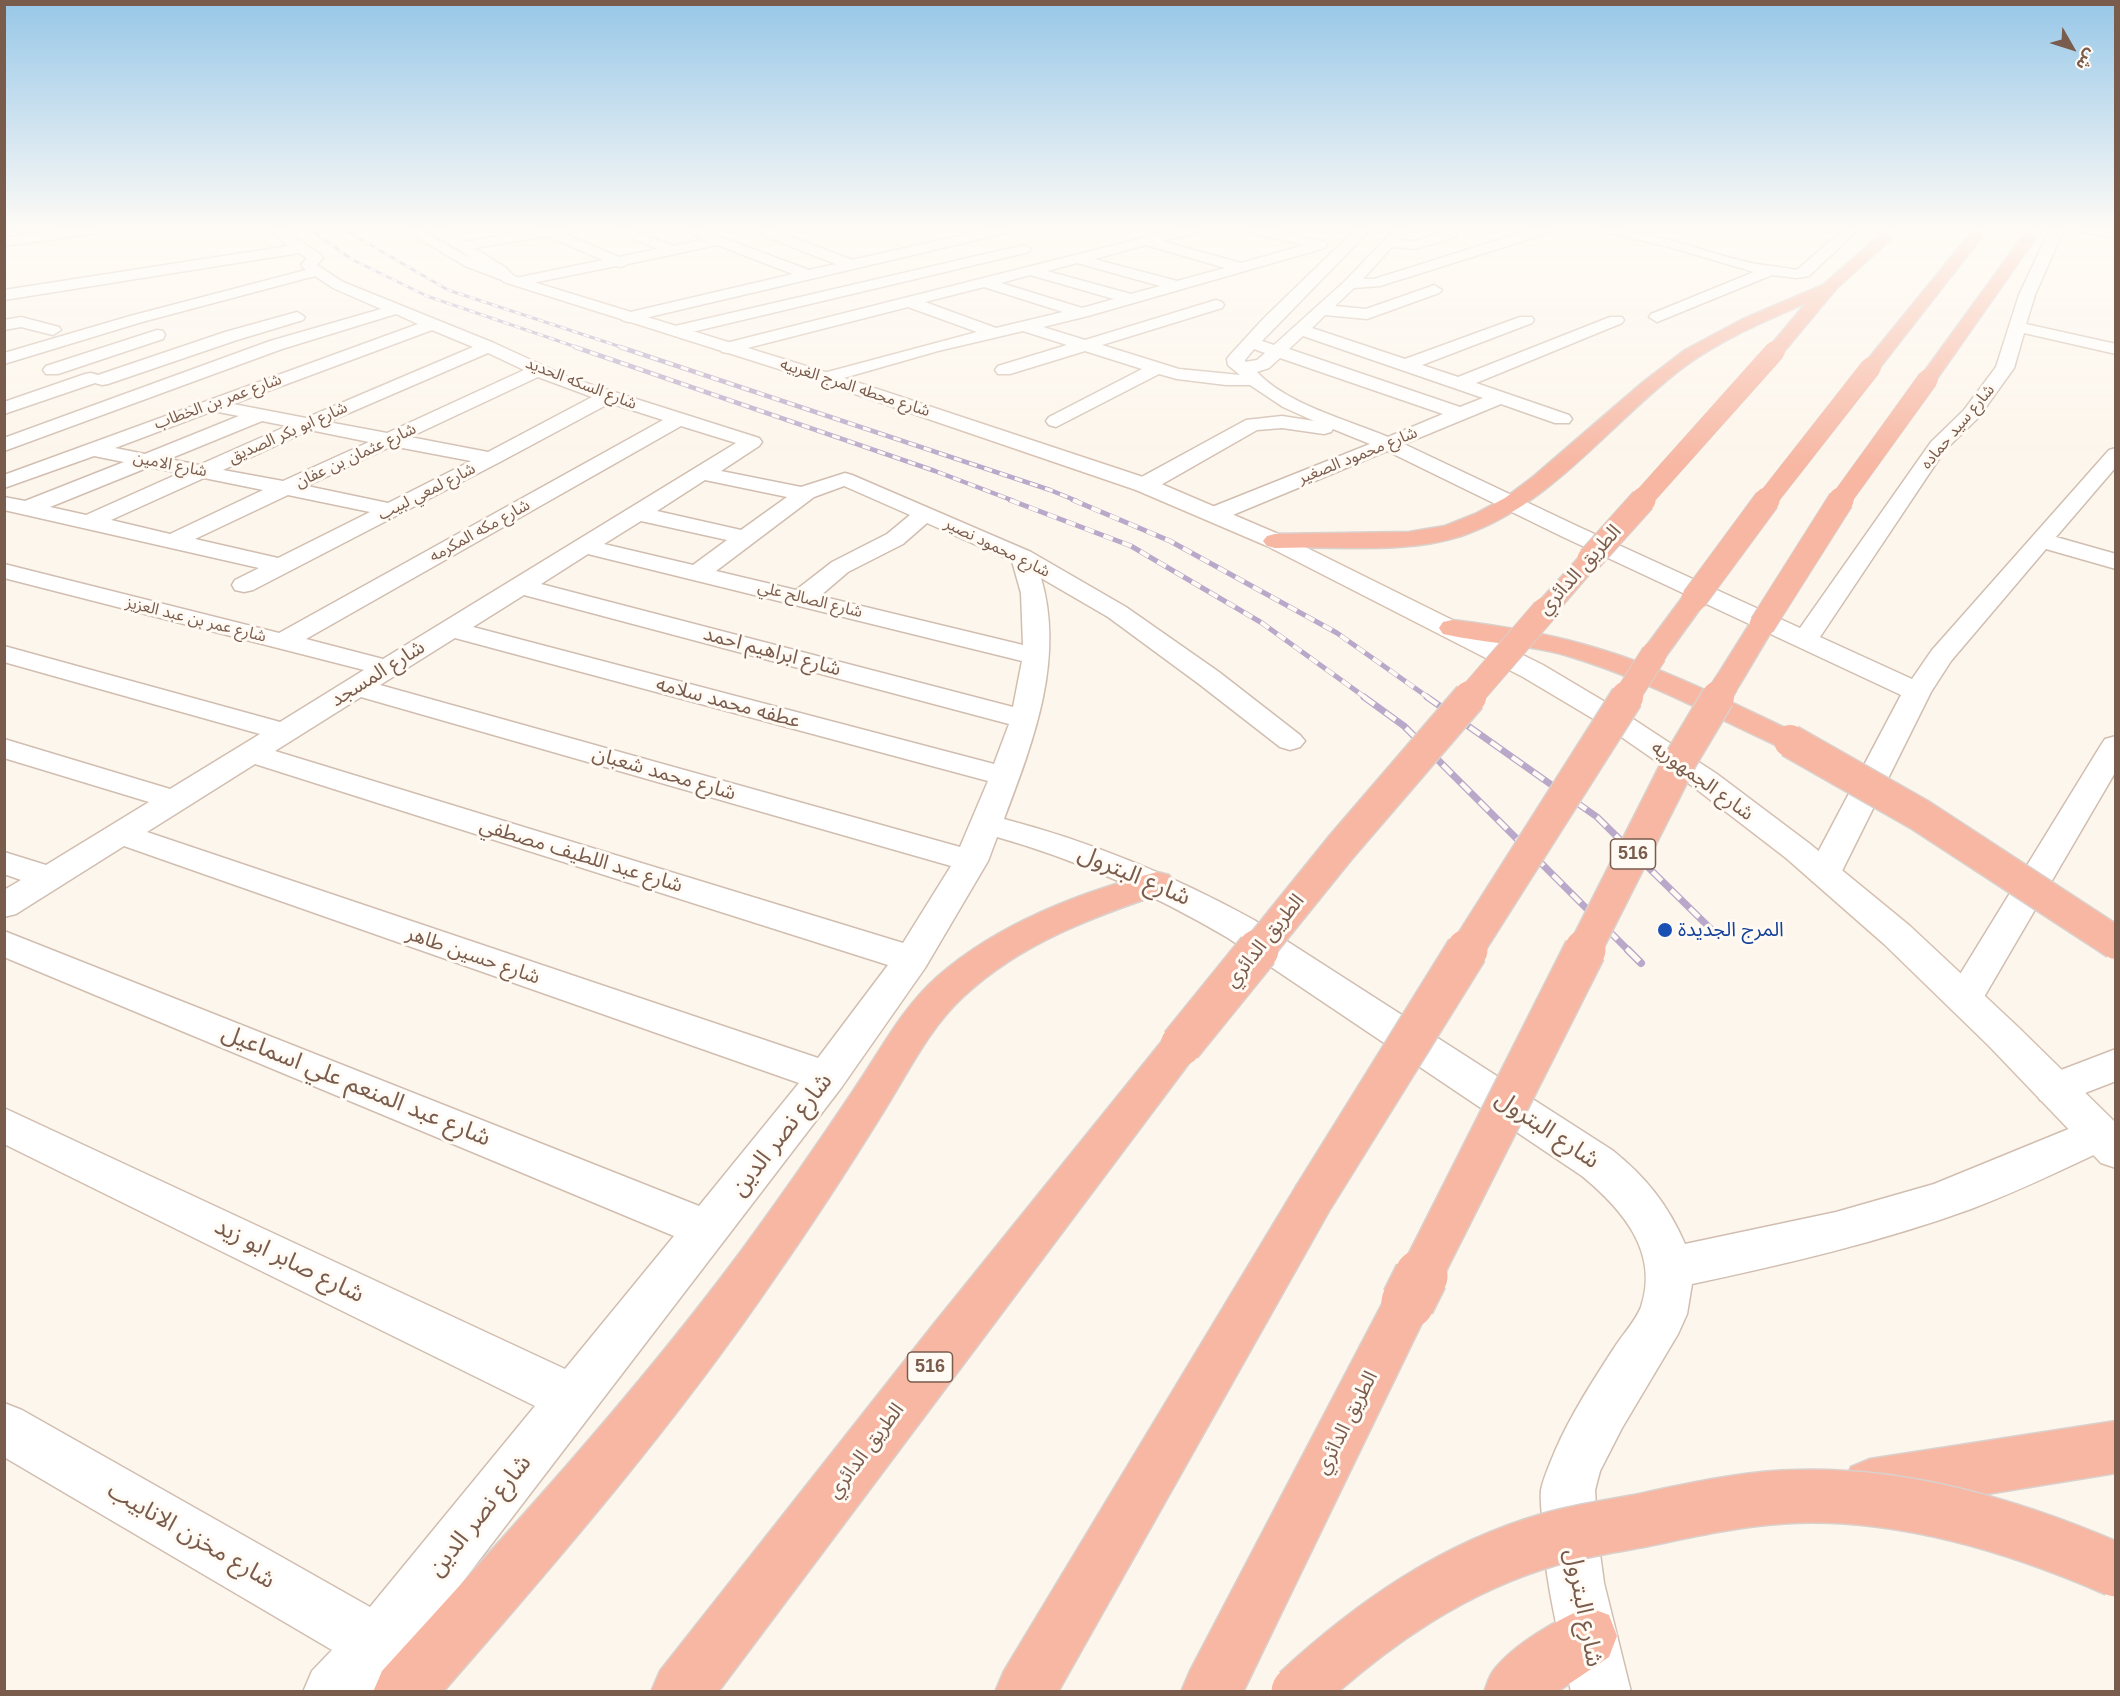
<!DOCTYPE html>
<meta charset="utf-8">
<style>
body{margin:0}
#map{position:relative;width:2120px;height:1696px;overflow:hidden;background:#fdf6ec;font-family:Helvetica,"Noto Sans Arabic",sans-serif}
canvas{display:block}
.frame{position:absolute;inset:0;border:6px solid #7a5c4d;pointer-events:none}
.north{position:absolute;left:2042px;top:18px;width:60px;height:60px;-webkit-text-stroke:4px #fffaf3;paint-order:stroke;rotate:129deg;font-size:16px;font-weight:700;line-height:24px;text-align:center;color:#7a5c4d}
.north::after{content:'';display:block;margin:auto;width:21px;height:27px;background:#7a5c4d;clip-path:polygon(50% 0,100% 100%,50% 72%,0 100%)}
</style>
<div id="map">
<canvas width="2120" height="1696"></canvas>
<div class="frame"></div>
<div class="north">ش</div>
</div>
<script>
const ctx = document.querySelector('canvas').getContext('2d');
ctx.lineJoin = 'round';
function strokePath(path, color, width, dash) {
  ctx.strokeStyle = color;
  ctx.lineWidth = width;
  ctx.lineCap = dash ? 'butt' : 'round';
  ctx.setLineDash(dash || []);
  ctx.stroke(path);
}
function fill(path, color) {
  ctx.fillStyle = color;
  ctx.fill(path, 'evenodd');
}
function drawText(font, color, halo, rows, align = 'center') {
  ctx.font = font + ' Helvetica,"Noto Sans Arabic",sans-serif';
  ctx.lineWidth = 6;
  ctx.setLineDash([]);
  ctx.textBaseline = 'middle';
  ctx.strokeStyle = halo;
  ctx.fillStyle = color;
  for (const [text, x, y, turn = 0] of rows) {
    ctx.save();
    ctx.translate(x, y);
    ctx.rotate((+turn || 0) * Math.PI / 180);
    ctx.textAlign = isNaN(turn) ? turn : align;
    if (halo) ctx.strokeText(text, 0, 0);
    ctx.fillText(text, 0, 0);
    ctx.restore();
  }
}
const street = new Path2D(`
 M69,229H105L98,233L4,246V238Z
 M268,229H283L321,255L323,258L317,265L343,282L494,343L570,378L759,438L762,442L759,446L721,471L801,487L845,473L852,475L1031,552L1126,607L1219,672L1300,735L1305,741L1300,747L1290,750L1280,747L1199,684L1108,617L1041,578C1065,660 1033,742 1004,819C1092,842 1174,876 1254,920L1612,1150C1646,1177 1668,1205 1685,1244L1836,1212L1934,1184L2098,1117L2113,1122C2117,1129 2117,1139 2113,1146C2066,1168 2019,1191 1971,1209C1880,1242 1786,1264 1692,1284L1687,1314L1678,1334L1622,1428L1600,1471L1595,1490L1598,1539L1604,1583L1631,1692H1571C1559,1635 1544,1579 1542,1521C1542,1511 1540,1500 1541,1490C1544,1476 1550,1464 1555,1451C1571,1414 1594,1379 1616,1345C1624,1333 1636,1320 1641,1307C1660,1252 1621,1208 1582,1176L1228,938C1155,895 1079,860 997,837L988,861L925,968L841,1088L399,1665L374,1692H303L312,1671L332,1650L4,1457V1403L22,1410L370,1607L535,1406L4,1144V1108L565,1369L674,1236L4,957V931L699,1206L799,1083L124,846L16,914L4,917V890L21,880L4,874V852L46,865L149,802L4,758V739L170,789L260,734L4,662V646L280,722L364,670L4,578V564L279,633L663,420L610,403L498,463L253,590L244,592L235,590L232,585L235,580L259,568L4,510V497L25,501L124,462L94,456L4,488V475L418,324L396,314L282,349L4,451V438L270,341L381,309L333,288L315,276L142,322L4,364V353L130,316L306,270L301,265L307,258L299,253L4,300V290L288,246ZM432,330L473,347L306,418L233,404ZM488,353L524,370L387,433L328,422ZM538,377L592,397L488,452L410,437ZM213,411L239,416L145,454L115,448ZM262,421L287,426L199,465L169,459ZM681,426L736,443L383,659L306,639ZM310,430L369,442L283,481L223,470ZM392,446L471,461L388,503L307,486ZM149,467L180,473L86,515L50,507ZM204,478L263,490L170,534L111,520ZM705,480L787,497L741,530L657,511ZM844,486L910,515L887,534L832,562L796,590L716,571L814,497ZM288,495L370,512L278,558L195,539ZM641,521L727,540L693,565L604,544ZM927,523L1012,561L1021,593L1023,645L820,596L848,572L903,544ZM588,554L1022,661L1013,707L541,584ZM524,595L1009,724L994,764L473,627ZM455,638L988,781L960,847L380,685ZM361,697L951,866L903,943L275,751ZM255,764L888,965L818,1058L147,832Z
 M403,229H419L463,254L516,278L603,260L547,236L463,250L456,246L463,242L541,229H572L563,233L619,257L657,249L613,229H631L673,246L703,240L688,232L690,229H699L809,270L836,264L764,236L762,233L764,230H774L852,260L989,229H1013L1006,233L628,322L622,320L620,317L622,314L793,274L717,245L628,264L621,267L616,266L518,286L465,266Z
 M1178,229H1201L1199,232L1162,241L1241,263L1304,245L1248,232L1246,229H1269L1325,242L1327,245L1325,248L1088,316L1043,327L1085,340L1216,300L1222,302L1224,305L1222,308L1102,345L1179,369L1240,375L1228,365L1227,359L1230,355L1264,318L1356,229H1371L1262,341L1274,345L1345,281L1395,229H1409L1399,240L1415,241L1450,230L1457,234L1455,237L1416,249L1392,247L1363,279H1374L1533,229H1554L1552,232L1380,286L1354,288L1335,306L1366,309L1429,287L1434,285L1442,290L1439,293L1367,319L1325,315L1312,328L1405,359L1520,317H1532L1534,320L1532,323L1422,365L1458,377L1610,317H1622L1624,320L1622,323L1476,383L1569,415L1572,419L1569,423H1555L1501,404L1404,444L1577,526L1800,628L1931,442L1964,410L1996,367L2019,295L2050,229H2064L2035,295L2026,324L2116,344V354L2024,333L2014,368L1978,418L1945,450L1820,637L1912,679L1932,650L2109,450L2116,448V467L2056,537L2116,554V569L2046,549L1951,661L1931,692L1841,873L1836,881L1824,884L1812,881L1807,873L1901,695L1561,536L1387,451L1223,519L1215,521L1207,519L1204,514L1207,509L1370,444L1333,429L1331,432L1324,434L1282,428L1257,430L1152,490L1144,491L1136,490L1133,485L1136,480L1246,420L1282,416L1314,421L1283,407L1250,385H1226L1177,379L1159,374L1056,427L1049,425L1046,421L1049,417L1142,369L1085,351L1010,374H998L995,370L998,366L1067,345L1023,331L938,351L826,383L820,382L817,378L820,374L977,332L908,307L728,353L722,352L719,348L722,344ZM1146,245L1225,268L1177,281L1094,259ZM1077,263L1160,286L1131,294L1047,271ZM1030,275L1114,299L1082,308L1001,283ZM984,287L1063,312L996,328L925,302ZM1303,336L1483,398L1460,407L1289,349ZM1254,349L1265,353L1257,360L1245,362V360ZM1280,358L1443,414L1388,437C1348,420 1286,404 1257,372L1269,368Z
 M1601,229C1654,229 1700,252 1751,263C1766,266 1782,267 1797,270L1844,229H1859L1809,276L1797,278L1772,275L1657,322L1649,317L1651,314L1754,272L1666,246L1603,232Z
 M2081,229L2116,230V238L2083,232Z
 M1024,245L1031,249L1029,252L675,336L667,331L675,326Z
 M297,312L305,317L303,320L237,340L108,384L102,385L95,383L4,414V402L85,374L91,373L98,375L225,332Z
 M21,317L59,327L61,330L53,335L21,327L4,330V320Z
 M157,330L163,331L165,335L163,339L58,374H46L43,370L46,366Z
 M2116,736V771L1977,1009L1964,1013L1951,1009L1945,999L1951,989L2101,745L2105,739Z
 M2116,1049V1081L2054,1105L2040,1100L2034,1089L2040,1078Z`);
const secondary = new Path2D(`
 M427,229H443L505,267L514,276L832,374L1152,480L1283,536L1543,665L1627,715L1717,774L1810,844L1910,926L2017,1026L2116,1123V1168L2101,1163L1989,1046L1884,944L1786,858L1695,788L1607,727L1523,677L1267,546L1136,490L820,382L504,282L495,273Z`);
const highway = new Path2D(`
 M1887,229H1902L1836,289L1781,355H1769L1766,351L1806,303C1763,322 1719,340 1681,369C1608,425 1551,506 1461,536C1402,555 1336,545 1275,548L1267,546L1263,541L1267,536L1275,534L1409,532L1445,526L1475,514L1505,498L1533,477L1642,383L1685,350L1743,319L1823,285Z
 M1974,229H1988L1877,371H1865L1862,367L1865,363Z
 M2028,229H2042L1934,383H1922L1919,379L1922,375Z
 M1590,552L1598,554L1602,559L1598,564L1554,615L1545,618L1536,615L1532,610L1536,605L1582,554Z
 M1694,591L1703,594L1707,599L1663,660L1654,662L1645,660L1641,654L1645,648L1685,594Z
 M1762,617L1771,620L1775,625L1740,684L1736,690L1726,692L1716,690L1712,684L1749,625L1753,620Z
 M1452,620C1502,626 1551,634 1599,649C1669,670 1734,704 1800,735L1805,741L1800,747L1790,750L1780,747C1709,714 1640,677 1565,655C1525,644 1483,643 1443,634L1439,628L1443,622Z
 M1157,872L1169,875L1174,883L1169,891C1095,916 1022,942 964,996C928,1029 908,1073 882,1114C848,1169 813,1223 776,1276C676,1423 560,1558 443,1692H373L382,1671C506,1535 632,1398 742,1250C780,1198 817,1145 853,1091C880,1052 901,1009 937,977C999,923 1079,893 1157,872Z
 M1181,1030L1195,1035L1201,1045L1195,1055L718,1692H651L660,1671L933,1325L1167,1035Z
 M1313,1179L1329,1185L1335,1198L1329,1211L1058,1692H995L1004,1671L1297,1185Z
 M1408,1280L1425,1287L1432,1302L1243,1692H1181L1190,1671L1391,1287Z
 M2116,1421V1473L1870,1513L1851,1505L1843,1486L1851,1467L1870,1459Z
 M1588,1607L1609,1615L1617,1636L1609,1657L1557,1692H1484C1487,1685 1489,1676 1494,1670C1514,1644 1558,1619 1588,1607Z`);
strokePath(street, '#d1beb0', 3);
strokePath(secondary, '#d6c0b0', 3);
strokePath(highway, '#dad1cd', 3);
fill(street, '#fff');
fill(secondary, '#fff');
fill(highway, '#f7b7a3');
const railFar4 = new Path2D(`
 M310,229L351,259L427,296L579,348
 M343,229L448,290L624,348`);
const railFar3 = new Path2D(`
 M575,347L935,471L1014,501
 M620,347L1050,490L1077,501`);
const railFar2 = new Path2D(`
 M1010,500L1131,546L1262,623L1366,698
 M1073,500L1170,541L1337,633L1429,698`);
const railFar1 = new Path2D(`
 M1364,697L1404,726L1629,951
 M1427,697L1597,817L1715,933`);
const rail = new Path2D(`
 M1628,950L1641,963`);
strokePath(railFar4, '#b9a8c9', 3);
strokePath(railFar3, '#b9a8c9', 4.5);
strokePath(railFar2, '#b9a8c9', 5);
strokePath(railFar1, '#b9a8c9', 7);
strokePath(rail, '#b9a8c9', 8);
strokePath(railFar4, '#fffaf3', 2, [6]);
strokePath(railFar3, '#fffaf3', 3, [8]);
strokePath(railFar2, '#fffaf3', 4, [10]);
strokePath(railFar1, '#fffaf3', 4.5, [13]);
strokePath(rail, '#fffaf3', 5, [16]);
const highwayBridgeFar4 = new Path2D(`
 M1641,501L1775,351
 M1766,501L1871,367
 M1840,501L1928,379`);
const highwayBridgeFar3 = new Path2D(`
 M1590,559L1643,500
 M1694,599L1767,500
 M1762,625L1841,500
 M1469,698L1545,610
 M1626,698L1654,654
 M1718,698L1726,684`);
const highwayBridgeFar2 = new Path2D(`
 M1790,741L1920,815L2116,943
 M1257,951L1341,847L1470,697
 M1466,951L1627,697
 M1584,951L1681,759L1718,697`);
const highwayBridgeFar1 = new Path2D(`
 M1181,1045L1258,950
 M1313,1198L1467,950
 M1420,1277L1585,950`);
const highwayBridge = new Path2D(`
 M1408,1302L1421,1276
 M1298,1692C1372,1624 1453,1567 1551,1539C1582,1530 1613,1526 1644,1520C1690,1510 1736,1500 1783,1497C1897,1490 2013,1525 2116,1570`);
strokePath(highwayBridgeFar4, '#dad1cd', 21, []);
strokePath(highwayBridgeFar3, '#dad1cd', 27, []);
strokePath(highwayBridgeFar2, '#dad1cd', 35, []);
strokePath(highwayBridgeFar1, '#dad1cd', 44, []);
strokePath(highwayBridge, '#dad1cd', 56, []);
strokePath(highwayBridgeFar4, '#f7b7a3', 20);
strokePath(highwayBridgeFar3, '#f7b7a3', 25);
strokePath(highwayBridgeFar2, '#f7b7a3', 32);
strokePath(highwayBridgeFar1, '#f7b7a3', 41);
strokePath(highwayBridge, '#f7b7a3', 53);
const sky = ctx.createLinearGradient(0, 0, 0, 466);
sky.addColorStop(0, '#97c7e8');
sky.addColorStop(0.49, '#fefbf6');
sky.addColorStop(1, '#fefbf600');
ctx.fillStyle = sky;
ctx.fillRect(0, 0, 2120, 466);
for (const [x, y, r, color] of [
 [1665,930,8,"#1a4fb4"]
]) {
  const dot = new Path2D();
  dot.arc(x, y, r, 0, 2 * Math.PI);
  ctx.fillStyle = color;
  ctx.fill(dot);
  strokePath(dot, '#fffaf3', 2);
}
drawText('16px', '#7a5c4d', '#fffaf3', [
 ["شارع السكه الحديد",581,384,21],
 ["شارع محطه المرج الغربيه",855,388,18],
 ["شارع عمر بن الخطاب",218,402,-20],
 ["شارع سيد حماده",1958,427,-50],
 ["شارع ابو بكر الصديق",288,433,-24],
 ["شارع عثمان بن عفان",356,456,-25],
 ["شارع محمود الصغير",1358,456,-22],
 ["شارع الامين",170,465,11],
 ["شارع لمعي لبيب",427,492,-27],
 ["شارع مكه المكرمه",480,531,-29],
 ["شارع محمود نصير",997,548,26],
 ["شارع الصالح علي",810,600,14],
 ["شارع عمر بن عبد العزيز",196,620,14]
]);
for (const [x, y, w] of [
 [1633,854,45],
 [930,1367,45]
]) {
  const box = new Path2D();
  box.roundRect(x - w / 2, y - 15, w, 30, 4.5);
  ctx.fillStyle = '#fffaf3';
  ctx.fill(box);
  strokePath(box, '#7a5c4d', 1.5);
}
drawText('bold 18px', '#7a5c4d', null, [
 ["516",1633,854],
 ["516",930,1367]
]);
drawText('20px', '#7a5c4d', '#fffaf3', [
 ["الطريق الدائري",1580,570,-48],
 ["شارع ابراهيم احمد",772,652,15],
 ["شارع المسجد",378,674,-32],
 ["عطفه محمد سلامه",728,703,15],
 ["شارع محمد شعبان",664,774,16],
 ["شارع الجمهوريه",1702,781,36],
 ["شارع عبد اللطيف مصطفي",581,856,17],
 ["الطريق الدائري",1265,941,-51],
 ["شارع حسين طاهر",473,956,19],
 ["الطريق الدائري",1347,1423,-63],
 ["الطريق الدائري",866,1451,-53]
]);
drawText('20px', '#164399', '#fffaf3', [
 ["المرج الجديدة",1678,930]
], 'left');
drawText('24px', '#7a5c4d', '#fffaf3', [
 ["شارع البترول",1134,876,23],
 ["شارع عبد المنعم علي اسماعيل",356,1086,22],
 ["شارع البترول",1547,1130,34],
 ["شارع نصر الدين",782,1135,-52],
 ["شارع صابر ابو زيد",289,1261,26],
 ["شارع نصر الدين",480,1516,-51],
 ["شارع مخزن الانابيب",191,1536,30],
 ["شارع البترول",1583,1608,79]
]);
</script>
